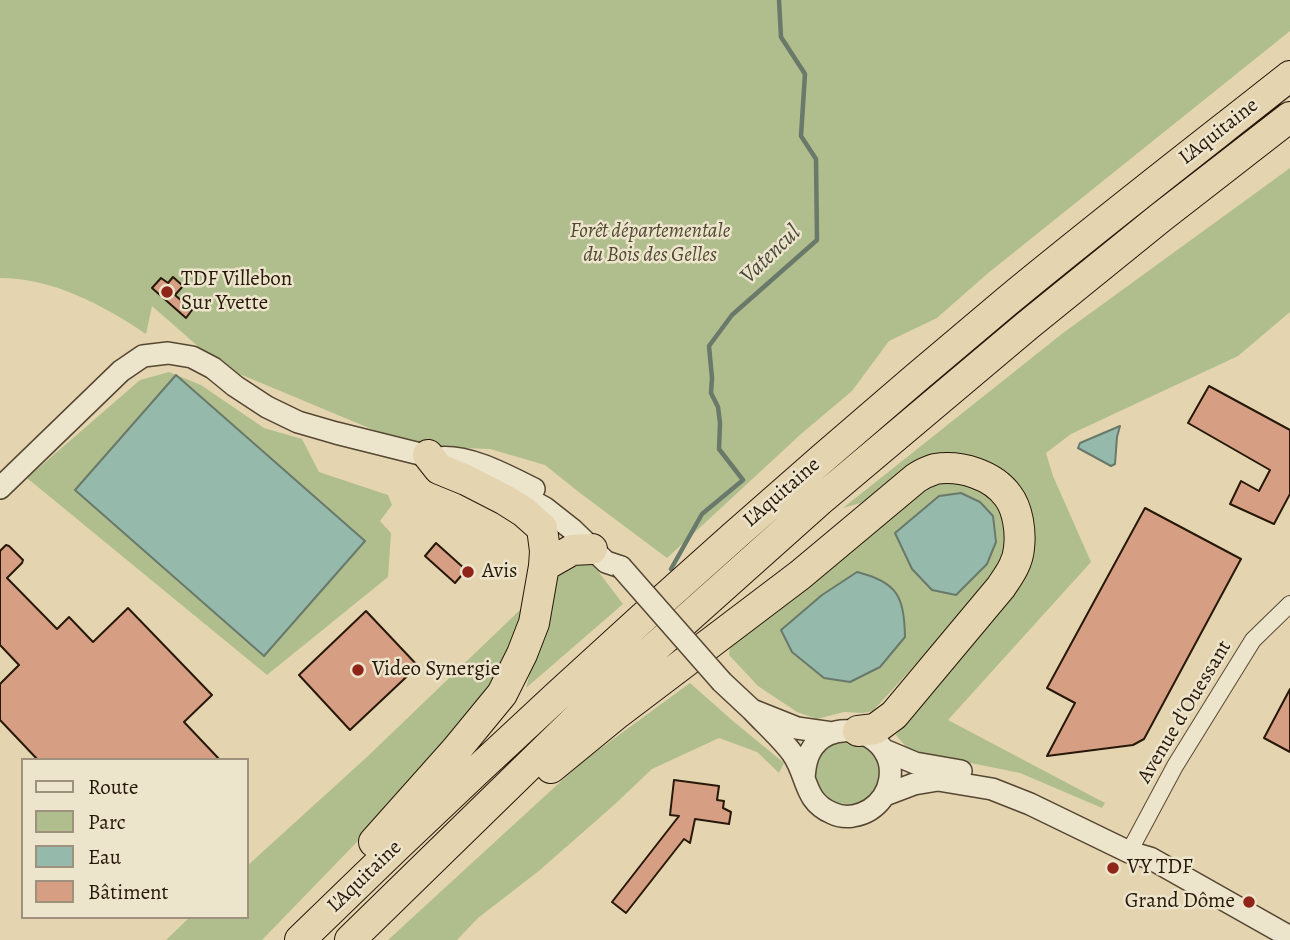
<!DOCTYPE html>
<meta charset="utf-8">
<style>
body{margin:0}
#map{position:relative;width:1290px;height:940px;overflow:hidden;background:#e4d5b0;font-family:Alegreya,serif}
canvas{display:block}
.legend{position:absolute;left:21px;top:758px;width:228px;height:161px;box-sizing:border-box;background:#ede4cc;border:2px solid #9e927e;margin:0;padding:9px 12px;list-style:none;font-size:21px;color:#271809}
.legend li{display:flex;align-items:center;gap:14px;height:35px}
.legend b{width:35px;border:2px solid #9e927e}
</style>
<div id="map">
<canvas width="1290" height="940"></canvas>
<ul class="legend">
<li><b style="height:9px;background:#ede4cc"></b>Route</li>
<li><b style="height:19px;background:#b0be8e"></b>Parc</li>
<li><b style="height:19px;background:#95b9ab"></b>Eau</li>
<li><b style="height:19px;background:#d69f83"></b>Bâtiment</li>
</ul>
</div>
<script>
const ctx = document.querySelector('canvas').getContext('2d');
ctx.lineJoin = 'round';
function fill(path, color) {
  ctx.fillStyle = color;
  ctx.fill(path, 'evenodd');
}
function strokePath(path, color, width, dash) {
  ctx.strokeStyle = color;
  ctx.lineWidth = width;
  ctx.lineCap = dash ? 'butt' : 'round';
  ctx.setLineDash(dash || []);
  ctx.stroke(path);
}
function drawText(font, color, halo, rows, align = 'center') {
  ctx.font = font + ' Alegreya,serif';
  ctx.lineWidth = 5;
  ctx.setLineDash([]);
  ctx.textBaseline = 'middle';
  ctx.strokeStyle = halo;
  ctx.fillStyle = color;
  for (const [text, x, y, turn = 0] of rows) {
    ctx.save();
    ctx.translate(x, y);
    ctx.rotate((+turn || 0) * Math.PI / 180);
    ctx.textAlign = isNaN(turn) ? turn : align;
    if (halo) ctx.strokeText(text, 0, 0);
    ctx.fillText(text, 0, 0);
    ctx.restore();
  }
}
fill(new Path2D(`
 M0,0H1290V31L987,274L937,318L889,341L852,391L801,434L667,558L580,493L545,465L490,449L412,446L242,375H236L201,349L152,306L146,334C103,305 53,278 0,278Z
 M1290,168V312L1238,356L1071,434L1046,453L1053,476L1091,562L948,720L1105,803L1102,808L1020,773L927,754L907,748L896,735L1024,578L1034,551L1033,516L1022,491L1006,471L964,454H944L914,467L864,502L843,508L1063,333Z
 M169,372L201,385L264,428L302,439L319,472L388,495L392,505L380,521L391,533L388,577L267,675L27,478L140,380Z
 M961,478L1003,501L1012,551L961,614L873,711L863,713L844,712L817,719L797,712L758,686L729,655L730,646L930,486Z
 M588,558L623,604L526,688L555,575Z
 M523,607L502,677L449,747L262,940H166L190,917H247V866L368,756Z
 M690,683L733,721L784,763L779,773L757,752L719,738L652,769L614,805L540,870L478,918L457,940H388L582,762Z
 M814 774a33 33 0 1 1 66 0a33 33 0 1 1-66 0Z`), '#b0be8e');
const water = new Path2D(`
 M176,375L365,541L264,656L75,490Z
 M1120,426L1117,437L1115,464L1111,466L1078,448L1080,443Z
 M961,493L980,502L993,516L996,542L987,564L956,595L932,590L912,569L895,533L939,496Z
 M857,572C898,582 904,597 905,637L880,667L850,682L824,678L792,652L781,630L822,595Z`);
fill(water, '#95b9ab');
strokePath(water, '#69796a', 2);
strokePath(new Path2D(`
 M671,569L702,514L743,480L719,449L720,423L718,407L711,393L712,378L709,346L732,315L817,240L816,159L801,136L805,74L781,37L779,0`), '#69796a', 4.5);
const building = new Path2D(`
 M173,277L183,286L175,295L192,310L186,318L152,288L161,278L168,283Z
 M1209,386L1290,430V494L1274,524L1230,504L1241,481L1259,491L1270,470L1188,423Z
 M1145,508L1241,559L1144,739L1133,745L1047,756L1075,703L1047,688Z
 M436,543L466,570L455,583L425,556Z
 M6,545L9,546L23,560L22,563L7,578L57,629L69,617L93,642L128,608L212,695L184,722L220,760H38L0,720V684L19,665L0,645V551Z
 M366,611L418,666L350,730L299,675Z
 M1290,689V752L1264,738Z
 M674,780L719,786L717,800L724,801L723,808L731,812L729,824L695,819L690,843L684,839L626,913L612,902L679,816L670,815Z`);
fill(building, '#d69f83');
strokePath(building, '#271809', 2);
const minor = new Path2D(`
 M1129,852L1175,766L1253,640L1290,604`);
const tertiary = new Path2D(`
 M437,458C468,454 506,475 534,489
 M0,488L121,371L143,356L168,353L192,357L213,368L235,386L267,407L298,422L336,433L440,459
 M514,491L545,508L573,530L606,562L621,567
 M722,682L752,710L797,728L832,733
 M752,710C764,723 782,739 792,753C808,775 803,801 832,813C838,816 846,817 853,816C865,814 876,807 883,797C890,787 892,773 889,761C878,726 827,719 810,752C805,761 805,769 804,778
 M884,750L915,763L961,771
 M885,795L914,784L938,780L992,789L1030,804L1129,852L1150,858L1290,937`);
const motorway = new Path2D(`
 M544,566L572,550L592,549
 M551,768L618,713L800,575L916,478C922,474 929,471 935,469C961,465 993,475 1008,496C1018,509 1021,532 1019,548C1018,563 1009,575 1001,587L894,715L875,729L858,731
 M374,842L456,750L502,694L522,654L534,623L544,566L545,551L542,528L524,512L505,500L466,480L439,469L428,455
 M300,940C527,718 762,506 1006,302C1099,225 1195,151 1290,76
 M350,940L595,701L819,501L1028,325L1160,218L1290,117`);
strokePath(minor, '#564733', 18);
strokePath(tertiary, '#564733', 24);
strokePath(motorway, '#271809', 32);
strokePath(minor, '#ede4cc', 16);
strokePath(tertiary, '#ede4cc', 21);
strokePath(motorway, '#e4d5b0', 30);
const tertiaryBridge = new Path2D(`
 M621,567L722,682`);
strokePath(tertiaryBridge, '#564733', 24, []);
strokePath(tertiaryBridge, '#ede4cc', 21);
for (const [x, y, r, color] of [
 [167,292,7,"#8f2418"],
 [468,572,7,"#8f2418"],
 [358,670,7,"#8f2418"],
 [1113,868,7,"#8f2418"],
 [1249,902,7,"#8f2418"]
]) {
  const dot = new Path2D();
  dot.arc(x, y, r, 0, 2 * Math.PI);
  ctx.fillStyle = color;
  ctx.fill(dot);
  strokePath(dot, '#ede4cc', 2.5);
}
drawText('21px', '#271809', '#ede4cc', [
 ["L'Aquitaine",1219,132,-38],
 ["L'Aquitaine",782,493,-41],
 ["Avenue d'Ouessant",1185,712,-59],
 ["L'Aquitaine",365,877,-44]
]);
drawText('italic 21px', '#504a31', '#ede4cc', [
 ["Forêt départementale",650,232],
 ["du Bois des Gelles",650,256]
]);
drawText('21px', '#271809', '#ede4cc', [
 ["TDF Villebon",181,280],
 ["Sur Yvette",181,304],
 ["Avis",482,572],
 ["Video Synergie",372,670],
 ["VY TDF",1127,868],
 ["Grand Dôme",1235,902,"right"]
], 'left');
drawText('italic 23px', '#48483a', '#ede4cc', [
 ["Vatencul",771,255,-44]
]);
</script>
